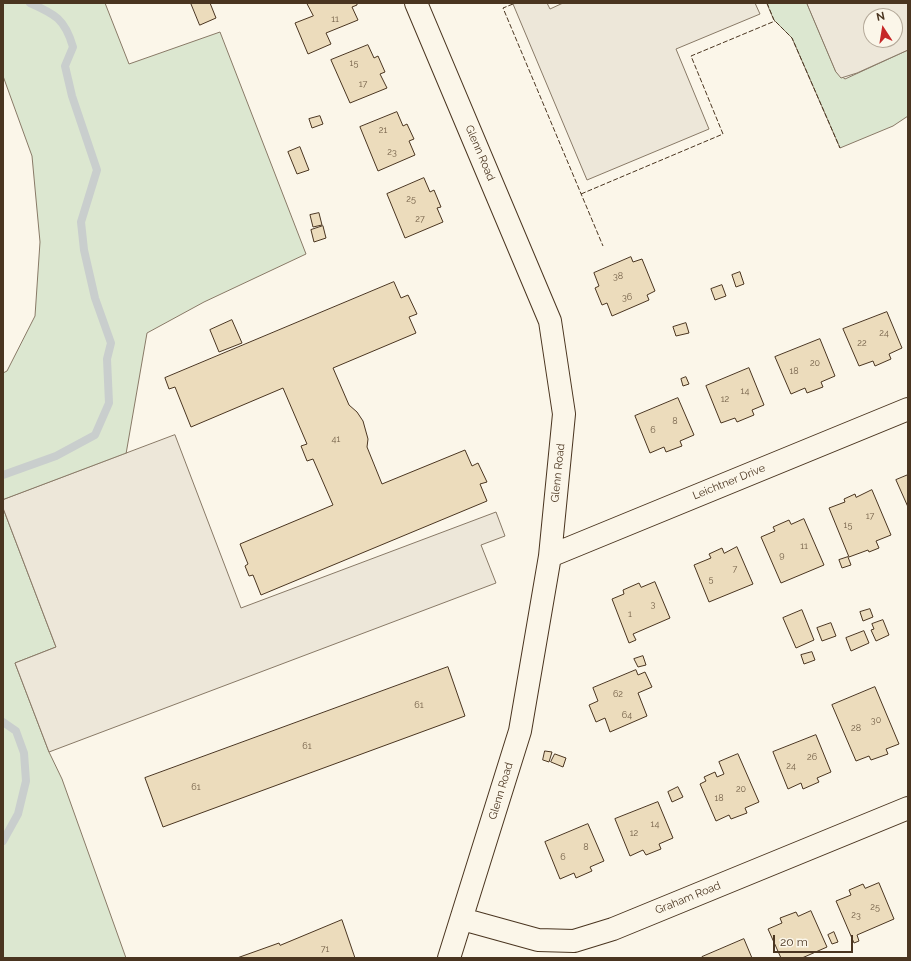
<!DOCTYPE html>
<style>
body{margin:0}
#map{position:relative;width:911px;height:961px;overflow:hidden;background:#fbf6e9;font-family:Raleway,sans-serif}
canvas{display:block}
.frame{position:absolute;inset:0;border:4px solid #4a3520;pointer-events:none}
.north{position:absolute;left:863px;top:8px;width:40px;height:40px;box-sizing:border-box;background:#fbf6e9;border:1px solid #b4a999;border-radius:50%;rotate:348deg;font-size:11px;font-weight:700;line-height:16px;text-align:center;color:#4a3520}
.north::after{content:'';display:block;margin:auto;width:14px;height:18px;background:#c62828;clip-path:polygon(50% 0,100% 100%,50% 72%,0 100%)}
.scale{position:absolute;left:773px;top:935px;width:80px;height:18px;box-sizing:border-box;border:2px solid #4a3520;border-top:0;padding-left:5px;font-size:12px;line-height:14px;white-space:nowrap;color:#4a3520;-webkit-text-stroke:3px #fbf6e9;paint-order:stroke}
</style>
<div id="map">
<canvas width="911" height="961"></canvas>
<div class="frame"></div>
<div class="north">N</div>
<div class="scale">20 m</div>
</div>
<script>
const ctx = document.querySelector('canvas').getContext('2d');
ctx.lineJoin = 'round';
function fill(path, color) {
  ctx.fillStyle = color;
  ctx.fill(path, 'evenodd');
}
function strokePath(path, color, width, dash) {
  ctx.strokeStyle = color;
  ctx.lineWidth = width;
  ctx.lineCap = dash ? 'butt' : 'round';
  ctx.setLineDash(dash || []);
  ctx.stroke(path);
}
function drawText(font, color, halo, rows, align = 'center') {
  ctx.font = font + ' Raleway,sans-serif';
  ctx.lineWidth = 3;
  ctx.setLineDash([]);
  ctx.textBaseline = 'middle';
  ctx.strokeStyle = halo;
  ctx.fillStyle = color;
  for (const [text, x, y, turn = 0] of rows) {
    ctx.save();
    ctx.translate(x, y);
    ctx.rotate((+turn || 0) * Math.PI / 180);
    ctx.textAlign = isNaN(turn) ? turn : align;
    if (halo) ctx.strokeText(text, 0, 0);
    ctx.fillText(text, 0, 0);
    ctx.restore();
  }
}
const green = new Path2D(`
 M3,3H105L129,64L220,32L306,254L204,302L147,333L126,454L3,500V373L7,371L35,316L40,242L32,156L3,76Z
 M767,3H807L836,72L845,79L908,50V116L893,126L840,148L792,38L774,20Z
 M3,508L56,647L15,663L49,752L62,779L126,958H3Z`);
fill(green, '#dce7d0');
strokePath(green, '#887966', 1);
const parking = new Path2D(`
 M547,3L550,9L563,3H755L760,14L676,49L709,129L587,180L513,4Z
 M807,3H908V50L857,73L841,78L836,72ZM871,16H895V40H871Z
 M175,435L241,608L496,512L505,536L481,545L496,583L49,752L15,663L56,647L3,508V500Z`);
fill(parking, '#ede7d9');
strokePath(parking, '#887966', 1);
strokePath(new Path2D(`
 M3,475L56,456L95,435L109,403L107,359L111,343L95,298L84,250L81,222L97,170L72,96L65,66L73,47C65,19 55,14 30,3
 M3,722L16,731L24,753L26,781L18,814L3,841`), '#c9cecd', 8);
const building = new Path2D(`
 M191,3H210L216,18L200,25Z
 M307,3H357V5L352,7L358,20L326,33L331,44L308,54L295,23L313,16Z
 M368,45L374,58L378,56L385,72L380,74L387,88L350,103L331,60Z
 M397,112L403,126L407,124L414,139L409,141L415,155L378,171L360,127Z
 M320,116L323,124L312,128L309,119Z
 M300,147L309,170L297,174L288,152Z
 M424,178L430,192L434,190L441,207L437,208L443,222L405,238L387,194Z
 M319,213L322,225L313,227L310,215Z
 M323,226L326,238L314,242L311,230Z
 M631,257L633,262L642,259L655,291L647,295L649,300L612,316L607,303L602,305L595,288L599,286L594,273Z
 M740,272L744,284L736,287L732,275Z
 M394,282L401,298L408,295L417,314L409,317L416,333L333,368L349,405L357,412L363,421L368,439L367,447L382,484L465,450L472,466L478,463L487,482L480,484L487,501L261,595L253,575L249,576L245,566L248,564L240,544L333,505L313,459L307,461L301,446L307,444L283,388L191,427L175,387L169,389L165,378Z
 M722,285L726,296L715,300L711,289Z
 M887,312L902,348L889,354L891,359L875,366L873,361L859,366L843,329Z
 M232,320L242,343L219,352L210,330Z
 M686,323L689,333L676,336L673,327Z
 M820,339L835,376L821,382L823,387L807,393L805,388L791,394L775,357Z
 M749,368L764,405L752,410L754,415L737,422L735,418L721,423L706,386Z
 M686,377L689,384L683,386L681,379Z
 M678,398L694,435L680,441L682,446L666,452L664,447L650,453L635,416Z
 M908,475V507L896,480Z
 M872,490L891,535L876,541L879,548L869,552L868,550L849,557L829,508L845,502L844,499L855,494L856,497Z
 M804,519L824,565L781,583L761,537L775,531L773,527L789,520L791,524Z
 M737,547L753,584L709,602L694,565L711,558L709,554L722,548L724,553Z
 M848,557L851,565L842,568L839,560Z
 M655,582L670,618L633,634L636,640L629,643L612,599L624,594L623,590L639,583L641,587Z
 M870,609L873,617L863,621L860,612Z
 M802,610L814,640L796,648L783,618Z
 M883,620L889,635L876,641L871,630L874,629L872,624Z
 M831,623L836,636L822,641L817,628Z
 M864,631L869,643L851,651L846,638Z
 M812,652L815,660L804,664L801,655Z
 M643,656L646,665L638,667L634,659Z
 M448,667L465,716L163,827L145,778Z
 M636,670L638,675L645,672L652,687L638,693L647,716L610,732L605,718L596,722L589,705L598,701L593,688Z
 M875,687L899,744L886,749L888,754L871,760L869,756L856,761L832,705Z
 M816,735L831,772L817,778L819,782L803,789L801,783L788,789L773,752Z
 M545,751L552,752L549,762L543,760Z
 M555,754L566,758L563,767L551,762Z
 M738,754L759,802L745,808L747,813L731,819L729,815L716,821L700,784L706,781L704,777L715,772L717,777L724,774L719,762Z
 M678,787L683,797L672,802L668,792Z
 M658,802L673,838L659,844L661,849L646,855L643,850L630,856L615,819Z
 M588,824L604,861L590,867L592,871L576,878L574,873L560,879L545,842Z
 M879,883L894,919L857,935L859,941L854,943L836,901L851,895L849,890L863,884L865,888Z
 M811,911L827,947L802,958H781L768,929L782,923L780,918L796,912L798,916Z
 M342,920L355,958H237L279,943L280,945Z
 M834,932L838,942L832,944L828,935Z
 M744,939L752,958H702V957Z`);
fill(building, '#ecdcbc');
strokePath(building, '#4a3520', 1);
const minor = new Path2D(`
 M416,3L550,321L564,414L550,556L520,731L449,958
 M550,556L908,409
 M462,919L538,940L574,941L613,929L908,808`);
strokePath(minor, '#4a3520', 24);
strokePath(minor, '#fbf6e9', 22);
strokePath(new Path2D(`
 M767,3L774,20L792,38L840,148
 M513,4L503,8L603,246
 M581,194L723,134L691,56L775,21`), '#4a3520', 1, [5, 2]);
drawText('9px', '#725f47', null, [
 ["11",335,19],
 ["15",354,63],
 ["17",363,84],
 ["21",383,130],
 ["23",392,152],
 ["25",411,199],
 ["27",420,219],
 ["38",618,276],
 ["36",627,297],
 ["24",884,333],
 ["22",862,343],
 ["20",815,363],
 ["18",794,371],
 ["14",745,391],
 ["12",725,399],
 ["8",675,421],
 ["6",653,430],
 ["41",336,439],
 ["17",870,516],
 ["15",848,525],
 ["11",804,546],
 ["9",782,555],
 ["7",735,569],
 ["5",711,579],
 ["3",653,604],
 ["1",630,614],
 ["62",618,694],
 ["61",419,705],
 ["64",627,715],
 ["30",876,720],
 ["28",856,728],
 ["61",307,746],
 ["26",812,757],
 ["24",791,766],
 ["61",196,787],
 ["20",741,789],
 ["18",719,798],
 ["14",655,824],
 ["12",634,833],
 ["8",586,847],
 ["6",563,857],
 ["25",875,907],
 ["23",856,915],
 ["71",325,949]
]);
drawText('11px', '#4a3520', '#fbf6e9', [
 ["Glenn Road",480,153,67],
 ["Glenn Road",558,473,-84],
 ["Leichtner Drive",729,482,-22],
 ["Glenn Road",501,791,-73],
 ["Graham Road",688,898,-22]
]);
</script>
